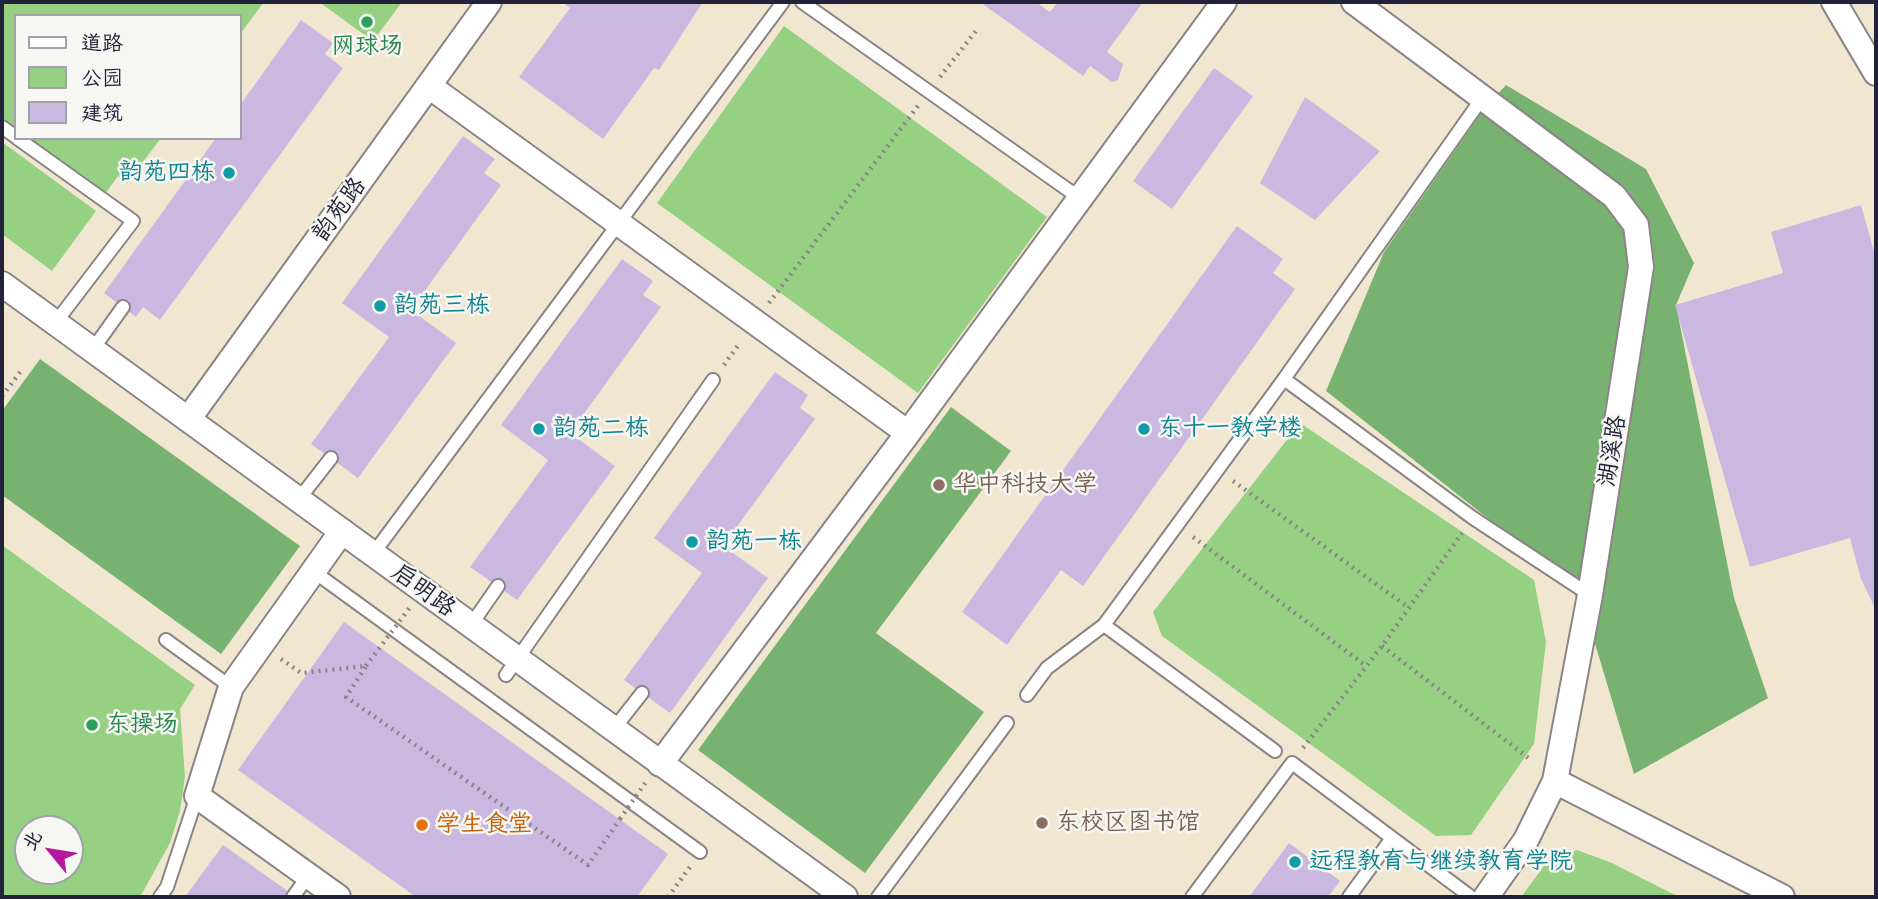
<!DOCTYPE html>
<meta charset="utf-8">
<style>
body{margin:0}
#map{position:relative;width:1878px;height:899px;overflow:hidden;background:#f1e7d0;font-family:Sriracha,"LXGW WenKai TC",sans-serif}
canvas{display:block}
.frame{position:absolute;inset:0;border:4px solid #22223b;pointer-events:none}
.legend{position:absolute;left:14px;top:14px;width:228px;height:126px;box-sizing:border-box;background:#f6f6f2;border:2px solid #a1a1a9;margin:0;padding:9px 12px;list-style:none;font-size:21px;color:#22223b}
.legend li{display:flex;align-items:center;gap:14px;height:35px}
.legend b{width:35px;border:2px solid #a1a1a9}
.north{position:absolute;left:14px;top:815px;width:70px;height:70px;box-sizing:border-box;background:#f6f6f2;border:2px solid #a1a1a9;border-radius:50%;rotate:300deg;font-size:19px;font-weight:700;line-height:28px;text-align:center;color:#22223b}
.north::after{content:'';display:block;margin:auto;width:24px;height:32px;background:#b5179e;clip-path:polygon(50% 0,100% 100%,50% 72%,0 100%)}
</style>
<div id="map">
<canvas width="1878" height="899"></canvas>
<div class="frame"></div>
<ul class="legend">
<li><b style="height:9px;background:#fff"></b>道路</li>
<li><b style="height:19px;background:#96d083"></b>公园</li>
<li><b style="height:19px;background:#cab8e1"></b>建筑</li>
</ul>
<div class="north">北</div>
</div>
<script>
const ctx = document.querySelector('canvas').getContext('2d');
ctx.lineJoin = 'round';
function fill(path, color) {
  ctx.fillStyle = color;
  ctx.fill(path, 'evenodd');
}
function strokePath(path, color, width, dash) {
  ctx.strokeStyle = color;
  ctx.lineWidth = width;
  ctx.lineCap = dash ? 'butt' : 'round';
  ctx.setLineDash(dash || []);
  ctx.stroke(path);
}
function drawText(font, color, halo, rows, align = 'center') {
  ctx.font = font + ' Sriracha,"LXGW WenKai TC",sans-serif';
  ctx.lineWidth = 5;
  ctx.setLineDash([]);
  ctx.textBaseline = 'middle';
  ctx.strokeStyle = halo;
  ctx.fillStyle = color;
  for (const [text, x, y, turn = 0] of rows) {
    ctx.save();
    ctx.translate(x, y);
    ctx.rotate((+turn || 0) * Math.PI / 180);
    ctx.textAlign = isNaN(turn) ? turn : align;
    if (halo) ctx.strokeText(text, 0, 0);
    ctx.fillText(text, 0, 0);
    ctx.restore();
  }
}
fill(new Path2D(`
 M2,2H264L240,34V16H16V129L2,119Z
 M319,2H402L373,41Z
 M784,26L1047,217L918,393L657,203Z
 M28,138H161L127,183L118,176L105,194Z
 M2,142L96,211L52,271L2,234Z
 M1300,423L1534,580L1546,642L1534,744L1471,835L1436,836L1162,636L1153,612Z
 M2,545L195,685L180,709L185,777L180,811L170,843L140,897H2ZM28,829H70V871H28Z
 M1577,850L1612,863L1679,897H1521L1550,858Z`), '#96d083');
fill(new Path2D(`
 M1506,85L1646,169L1694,263L1676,305L1734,598L1768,698L1634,774L1579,590L1326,391L1384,252L1484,109Z
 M40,359L300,546L221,654L2,495V411Z
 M951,407L1011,451L876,633L984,712L865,873L698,750Z`), '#78b271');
fill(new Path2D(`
 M562,2H703L659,70L654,68L603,139L519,77L570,8Z
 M980,2H1036L1050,12L1058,2H1143L1107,52L1123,64L1118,80L1112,82L1090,66L1083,76Z
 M301,20L333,43L325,54L343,68L160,320L143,307L136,317L104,293L216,138H240V105Z
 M1214,68L1253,96L1172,209L1133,181Z
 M1305,97L1380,151L1315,220L1260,183Z
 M463,136L495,159L484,173L501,185L411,310L456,343L358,478L311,444L389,337L342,303Z
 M1861,205L1876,259V610L1861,579L1850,538L1750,567L1675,305L1783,273L1771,232Z
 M1237,226L1283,259L1273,273L1295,289L1083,586L1061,570L1007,645L962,612Z
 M622,259L653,281L643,295L661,307L570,433L615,466L517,600L470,567L548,460L501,425Z
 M775,372L808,395L800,408L815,419L723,546L768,578L670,713L624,680L702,573L654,538Z
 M344,622L668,854L637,897H416L238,770Z
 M1289,843L1340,881L1328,897H1249Z
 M223,845L296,897H185Z`), '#cab8e1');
const service = new Path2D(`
 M802,2L1081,199
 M2,127L16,137
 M17,138L133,221L56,322
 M93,349L123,307
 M1284,379L1473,518L1590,595
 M299,499L331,458
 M373,554L783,2
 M313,571L700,852
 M471,625L498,586
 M1104,625L1284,379L1483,97
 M166,640L231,687
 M506,675L713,380
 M1027,695L1047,668L1104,625L1275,751
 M613,730L642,693
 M160,897L167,887L197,796
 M293,897L308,876
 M878,897L1007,723
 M1192,897L1292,763L1471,897
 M1349,897L1392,838`);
const minor = new Path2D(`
 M1354,2L1614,196L1636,225L1641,267L1590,595L1555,781L1526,840L1486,897
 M1834,2L1876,73
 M429,86L908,433
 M2,284L845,897
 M189,418L489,2
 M660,764L908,433L1224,2
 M1555,781L1782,897
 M338,897L197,796L231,687L342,531`);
strokePath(service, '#8a8486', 16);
strokePath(minor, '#8a8486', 28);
strokePath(new Path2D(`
 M940,77L976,31
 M769,303L918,106
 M724,365L739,344
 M2,396L21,371
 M1233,481L1408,607
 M1193,537L1366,666
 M1382,646L1531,760
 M281,659L301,673L366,666L346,697L588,865L620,819
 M1303,748L1382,646L1462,533
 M668,897L690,867`), '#8a8486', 4.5, [2, 5]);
strokePath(service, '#fff', 12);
strokePath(minor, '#fff', 24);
strokePath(new Path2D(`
 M366,666L411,606
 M620,819L648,779`), '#8a8486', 4.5, [2, 5]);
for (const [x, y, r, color] of [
 [367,22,7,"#2e9e5b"],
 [229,173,7,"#0f9aa8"],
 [380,306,7,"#0f9aa8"],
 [539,429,7,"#0f9aa8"],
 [1144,429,7,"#0f9aa8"],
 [939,485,7,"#8d6e63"],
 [692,542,7,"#0f9aa8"],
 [92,725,7,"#2e9e5b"],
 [1042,823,7,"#8d6e63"],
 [422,825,7,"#e8710a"],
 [1295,862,7,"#0f9aa8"]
]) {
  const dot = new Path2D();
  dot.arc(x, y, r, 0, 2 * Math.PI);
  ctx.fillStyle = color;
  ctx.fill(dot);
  strokePath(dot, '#f6f6f2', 2.5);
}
drawText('24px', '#27864d', '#f6f6f2', [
 ["网球场",367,47],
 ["东操场",106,725,"left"]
]);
drawText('24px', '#0d838f', '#f6f6f2', [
 ["韵苑四栋",215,173,"right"],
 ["韵苑三栋",394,306],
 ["韵苑二栋",553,429],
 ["东十一教学楼",1158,429],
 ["韵苑一栋",706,542],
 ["远程教育与继续教育学院",1309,862]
], 'left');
drawText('24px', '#22223b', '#f6f6f2', [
 ["韵苑路",340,210,-54],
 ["湖溪路",1613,451,-81],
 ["启明路",423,591,36]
]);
drawText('24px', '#785e54', '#f6f6f2', [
 ["华中科技大学",953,485],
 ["东校区图书馆",1056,823]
], 'left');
drawText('24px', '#c56008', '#f6f6f2', [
 ["学生食堂",436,825]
], 'left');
</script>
